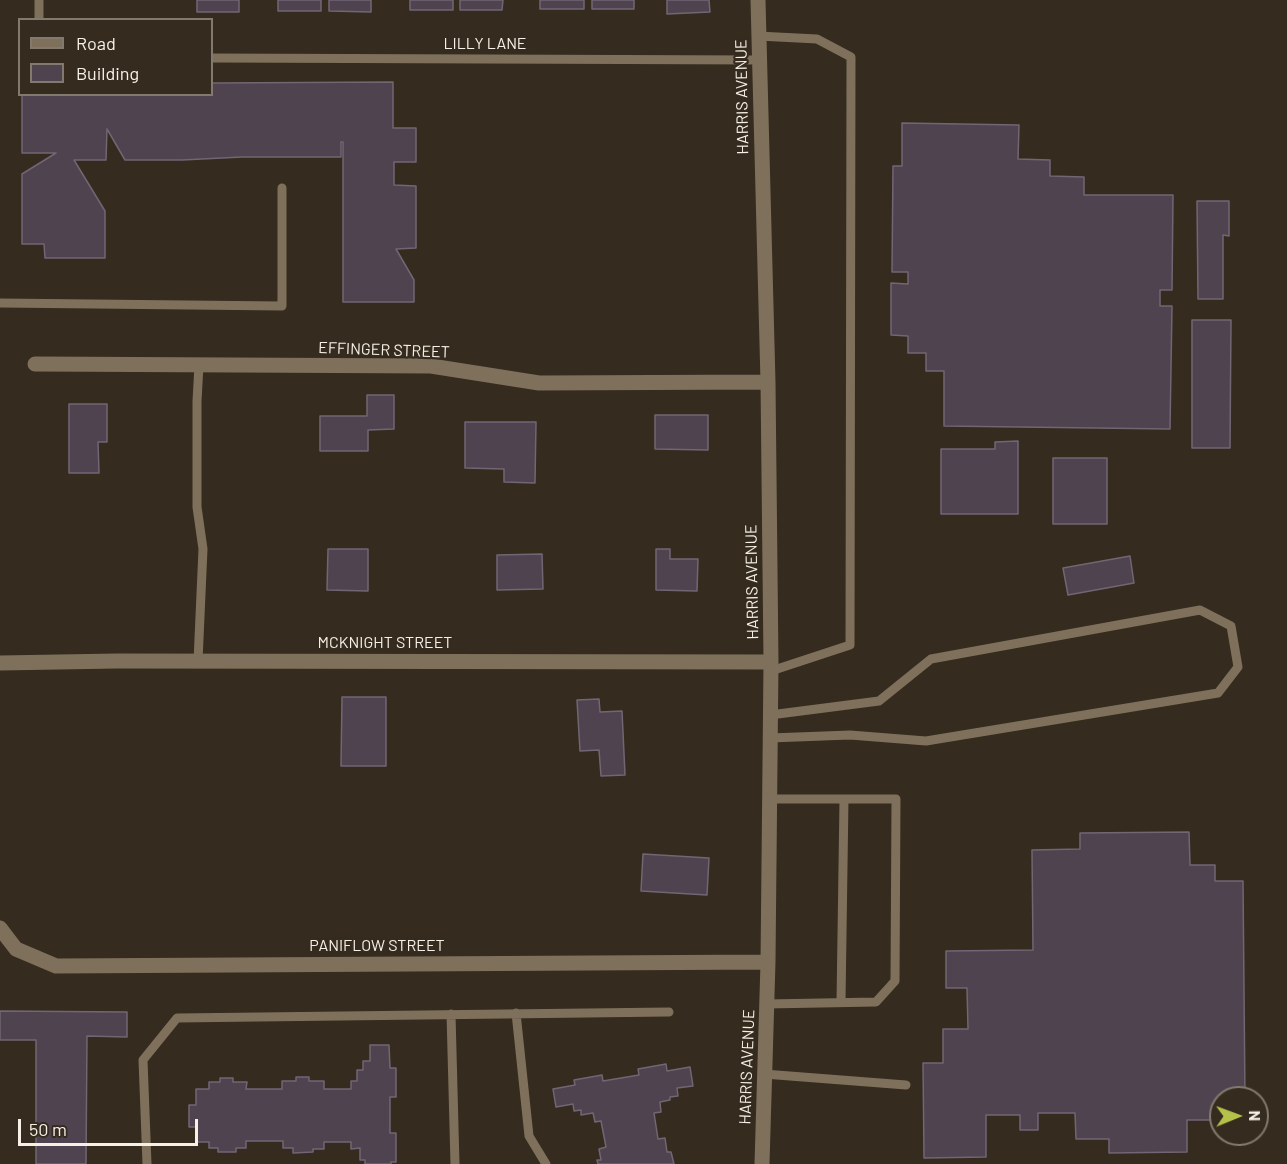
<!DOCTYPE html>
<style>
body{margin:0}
#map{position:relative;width:1287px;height:1164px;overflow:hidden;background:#352b1e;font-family:Barlow,sans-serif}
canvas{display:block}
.legend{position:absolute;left:18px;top:18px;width:195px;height:78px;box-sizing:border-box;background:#352b1e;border:2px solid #827a6e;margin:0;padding:8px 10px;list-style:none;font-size:18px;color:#f6f0e7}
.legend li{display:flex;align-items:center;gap:12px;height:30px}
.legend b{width:30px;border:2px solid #827a6e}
.north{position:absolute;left:1209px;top:1086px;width:60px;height:60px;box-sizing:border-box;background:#352b1e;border:2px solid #827a6e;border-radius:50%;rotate:89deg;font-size:16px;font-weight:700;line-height:24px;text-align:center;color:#f6f0e7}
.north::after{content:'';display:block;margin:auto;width:21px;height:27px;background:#b4c24a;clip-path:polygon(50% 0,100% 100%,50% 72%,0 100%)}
.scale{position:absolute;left:18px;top:1119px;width:180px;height:27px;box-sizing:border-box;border:3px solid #f6f0e7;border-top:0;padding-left:8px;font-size:18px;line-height:21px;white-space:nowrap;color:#f6f0e7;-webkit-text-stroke:4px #352b1e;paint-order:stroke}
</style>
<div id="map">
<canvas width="1287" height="1164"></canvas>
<ul class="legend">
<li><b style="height:8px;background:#7e705b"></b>Road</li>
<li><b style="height:16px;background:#4f4350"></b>Building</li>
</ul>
<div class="north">N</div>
<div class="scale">50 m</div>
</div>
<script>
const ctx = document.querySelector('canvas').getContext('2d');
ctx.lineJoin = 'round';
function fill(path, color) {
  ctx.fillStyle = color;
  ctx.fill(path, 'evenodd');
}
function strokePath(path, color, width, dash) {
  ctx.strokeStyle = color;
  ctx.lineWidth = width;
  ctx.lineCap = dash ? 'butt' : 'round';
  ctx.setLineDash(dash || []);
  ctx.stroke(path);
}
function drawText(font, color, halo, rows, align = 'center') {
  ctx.font = font + ' Barlow,sans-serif';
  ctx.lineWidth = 4.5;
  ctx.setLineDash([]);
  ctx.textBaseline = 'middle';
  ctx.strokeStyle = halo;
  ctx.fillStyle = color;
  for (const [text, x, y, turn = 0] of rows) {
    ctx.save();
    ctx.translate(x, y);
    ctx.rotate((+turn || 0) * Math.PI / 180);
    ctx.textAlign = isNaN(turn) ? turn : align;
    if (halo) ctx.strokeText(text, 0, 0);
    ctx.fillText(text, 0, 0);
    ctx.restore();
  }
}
const building = new Path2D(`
 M197,0H239V12H197Z
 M278,0H321V11H278Z
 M329,0H371V12L329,11Z
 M410,0H453V10H410Z
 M460,0H503L502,10H460Z
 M540,0H584V9H540Z
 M592,0H634V9H592Z
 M667,0H709L710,12L667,14Z
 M393,82V128H416V162H394V185L416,186V248L396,249L414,280V302H343V142H341V157H242L182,160H125L107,129L106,160H74L105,211V258H45L44,244H22V174L56,153H22V94H212V83Z
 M902,123L1019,125L1018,159L1050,160V176L1084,177V195H1173L1172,290H1160V306H1172L1170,429L944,426V371H926V353H908V336L891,335V283L908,284V272H892L893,166H902Z
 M1197,201H1229V236L1223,235V299H1198Z
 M1192,320H1231L1230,448H1192Z
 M367,395H394V429L368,430V451H320V416H367Z
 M69,404H107V442H98L99,473H69Z
 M655,415H708V450L655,449Z
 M465,422H536L535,483L504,482V469L465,468Z
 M1018,441V514H941V449H995V442Z
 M1053,458H1107V524H1053Z
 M328,549H368V591L327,590Z
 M656,549H670V559H698L697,591L656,590Z
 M542,554L543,589L497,590V555Z
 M1130,556L1134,583L1068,595L1063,568Z
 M342,697H386V766H341Z
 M599,699L600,712L622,711L625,775L601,776L599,750L580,751L577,700Z
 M1189,832L1190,865H1215V881H1243L1245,1098H1221V1104H1213V1120H1187V1152L1109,1153V1139H1076L1075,1113H1038V1130H1020V1115H986V1157L924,1158L923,1063H943V1029H968L967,988H946V951L1033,950L1032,850L1080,849V833Z
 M643,854L709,858L707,895L641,891Z
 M0,1011L127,1012V1037L87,1036L86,1164H36V1040H0Z
 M370,1045H389L390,1068H396V1097H390V1133H396V1162H391V1164H365V1160H360V1148L351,1149V1142H324V1149H313V1152L293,1153V1148H283V1141H246V1148H236V1152H218V1148H209V1142H196V1127H189V1105H196V1089H209V1082H220V1078H233V1082H247L246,1089H282V1081H296V1077H309V1081H324V1089H351V1081H357V1070H363V1061H370Z
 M666,1064L667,1071L690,1067L693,1086L677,1088L678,1096L670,1097V1100L660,1102L661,1112L654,1113L658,1139L665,1138L667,1152H671L674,1164H598L597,1160H601L599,1149L606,1147L601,1121L595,1122L593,1113L581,1115V1110L574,1111L573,1104L556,1107L553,1089L575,1085L574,1080L602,1075L603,1081L639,1075L638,1069Z`);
fill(building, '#4f4350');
strokePath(building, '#736674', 1.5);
strokePath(new Path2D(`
 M39,20V0
 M758,36L817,39L851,57L850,645L771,671
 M212,58L759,60
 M0,303L282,306V188
 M198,661L203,549L197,507V401L199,365
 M770,738L850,735L926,741L1218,693L1238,667L1231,626L1200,610L931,659L879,701L770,715
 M841,1002L844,799
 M766,1004L876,1002L895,981L896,799H770
 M516,1013L529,1136L546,1164
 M451,1014L455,1164
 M764,1074L906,1085
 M147,1164L143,1060L177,1018L669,1012`), '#7e705b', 9);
strokePath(new Path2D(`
 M758,0L768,382L771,662L768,962L762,1164
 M35,364L431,366L539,383L768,382
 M0,663L117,661L771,662
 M0,928L16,949L56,966L768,962`), '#7e705b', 15);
drawText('16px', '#f6f0e7', '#352b1e', [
 ["LILLY LANE",485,44],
 ["HARRIS AVENUE",742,97,-91],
 ["EFFINGER STREET",384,350,2],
 ["HARRIS AVENUE",752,582,-91],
 ["MCKNIGHT STREET",385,643],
 ["PANIFLOW STREET",377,946],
 ["HARRIS AVENUE",747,1067,-88]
]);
</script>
